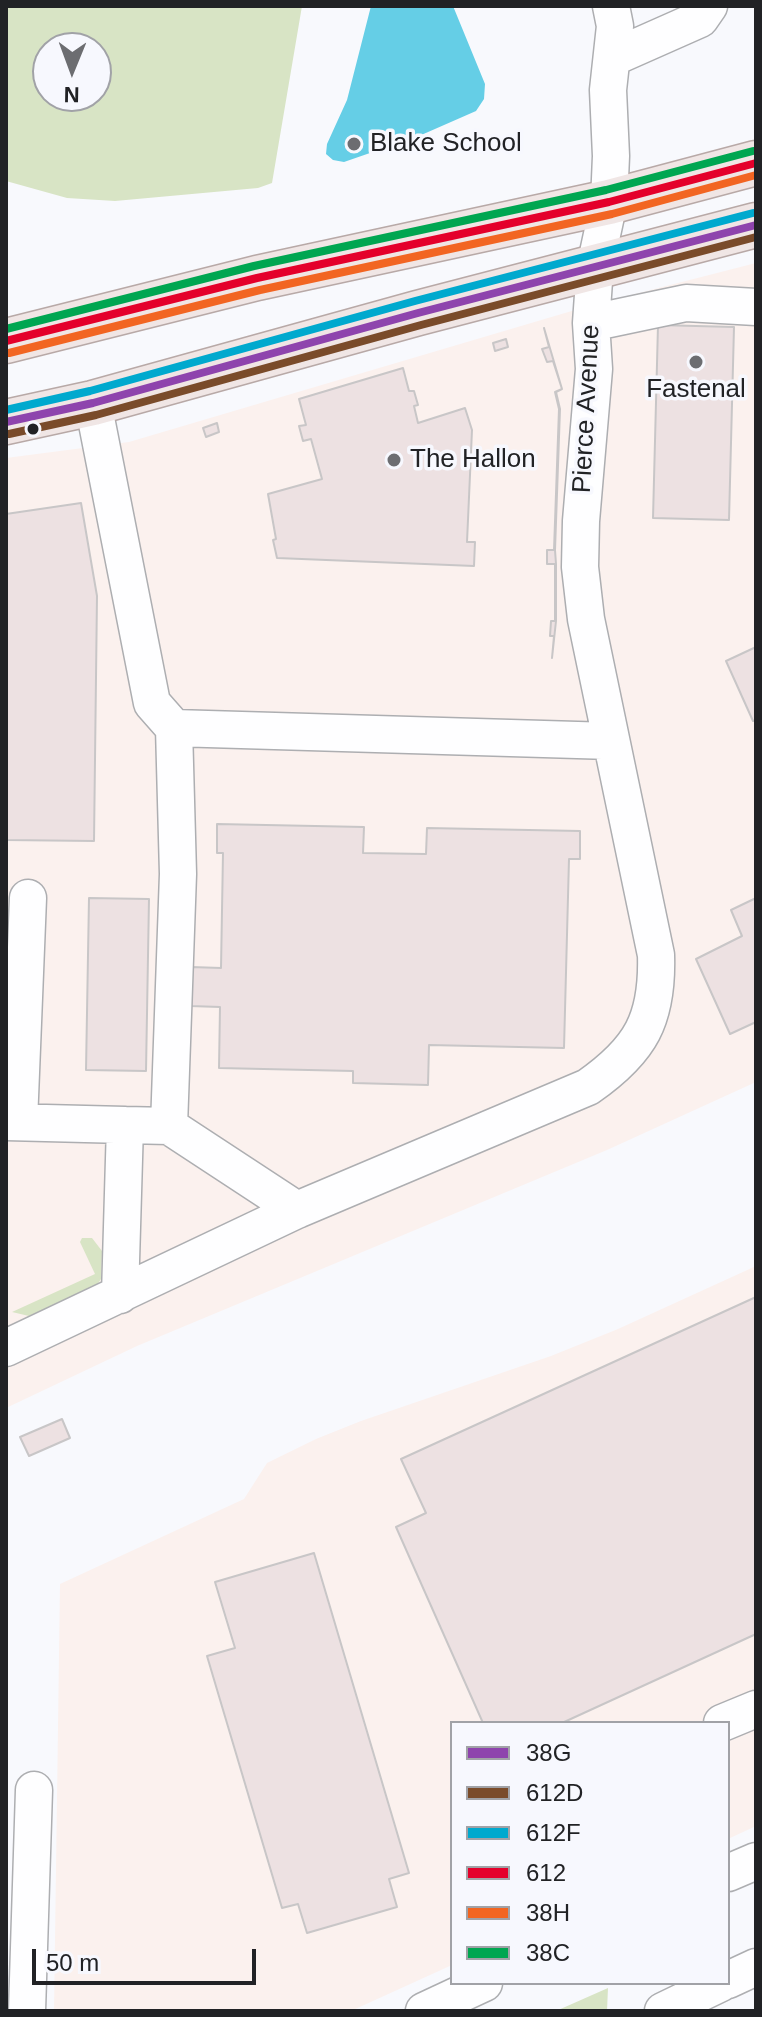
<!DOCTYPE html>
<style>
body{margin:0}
#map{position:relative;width:762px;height:2017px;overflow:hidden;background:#f8f9fd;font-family:Helvetica,sans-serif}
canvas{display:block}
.frame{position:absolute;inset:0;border:8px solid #212225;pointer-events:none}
.legend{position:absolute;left:450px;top:1721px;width:280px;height:264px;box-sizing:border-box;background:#f7f8fe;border:2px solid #a1a2a7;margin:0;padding:10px 14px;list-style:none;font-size:24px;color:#212225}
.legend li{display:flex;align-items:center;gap:16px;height:40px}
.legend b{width:40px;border:2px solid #a1a2a7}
.north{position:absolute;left:32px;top:32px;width:80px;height:80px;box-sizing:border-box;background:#f7f8fe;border:2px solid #a1a2a7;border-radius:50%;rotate:181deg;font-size:22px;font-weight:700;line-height:32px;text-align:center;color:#212225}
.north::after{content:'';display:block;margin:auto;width:28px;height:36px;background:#6c6d71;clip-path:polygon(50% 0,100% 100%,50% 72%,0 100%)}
.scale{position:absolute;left:32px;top:1949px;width:224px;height:36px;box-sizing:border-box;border:4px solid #212225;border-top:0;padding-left:10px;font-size:24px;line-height:28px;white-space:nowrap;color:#212225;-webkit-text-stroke:6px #f7f8fe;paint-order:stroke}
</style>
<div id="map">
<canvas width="762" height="2017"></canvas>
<div class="frame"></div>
<ul class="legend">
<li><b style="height:10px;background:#8e44ad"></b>38G</li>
<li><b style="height:10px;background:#7a4b2a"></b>612D</li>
<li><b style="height:10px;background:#00a9ce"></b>612F</li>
<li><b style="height:10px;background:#e4002b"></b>612</li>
<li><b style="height:10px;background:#f26522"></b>38H</li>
<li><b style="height:10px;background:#00a651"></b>38C</li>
</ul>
<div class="north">N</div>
<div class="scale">50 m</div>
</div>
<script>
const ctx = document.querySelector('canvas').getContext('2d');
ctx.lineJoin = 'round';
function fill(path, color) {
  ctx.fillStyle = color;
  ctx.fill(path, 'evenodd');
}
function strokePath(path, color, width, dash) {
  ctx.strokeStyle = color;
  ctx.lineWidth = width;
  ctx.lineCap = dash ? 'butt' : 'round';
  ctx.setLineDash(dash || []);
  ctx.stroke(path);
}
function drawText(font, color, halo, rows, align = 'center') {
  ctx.font = font + ' Helvetica,sans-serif';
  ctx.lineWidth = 7;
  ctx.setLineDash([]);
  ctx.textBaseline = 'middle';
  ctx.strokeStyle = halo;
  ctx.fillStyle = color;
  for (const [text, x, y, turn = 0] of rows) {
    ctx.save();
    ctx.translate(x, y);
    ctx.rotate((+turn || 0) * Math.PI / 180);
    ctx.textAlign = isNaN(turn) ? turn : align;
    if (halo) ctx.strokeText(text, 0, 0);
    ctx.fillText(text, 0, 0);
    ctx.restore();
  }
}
fill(new Path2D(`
 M756,263V1082L607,1150L137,1346L6,1408V458L129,442L592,305Z
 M756,1266V1826L728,1839V1723H452V1965L351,2011H54L60,1584L244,1499L267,1463L316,1439L361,1421L551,1356L618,1329Z`), '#fbf1ee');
fill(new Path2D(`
 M6,6H302L272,183L258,188L115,201L67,198L6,181ZM48,48H96V96H48Z
 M82,1238H92L102,1251L101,1279L97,1285L29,1316L12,1312L95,1274L80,1242Z
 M608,1988L607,2011H556Z`), '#d8e4c5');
fill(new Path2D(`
 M371,6H453L485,84L484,99L476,111L419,136L344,162L333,160L326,154L327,144L347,100Z`), '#65cee6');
const building = new Path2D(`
 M658,325L734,327L729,520L653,518Z
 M544,328L562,389L556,392L560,409L555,550L556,564V621L552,658L554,636H550L551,621H555V564H547V550H554L559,409L555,392L562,389L553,361L547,362L542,349L549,347Z
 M506,339L508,347L495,351L493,343Z
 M403,368L409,391H414L418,405L414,406L418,423L465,408L472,430L467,542H475L474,566L277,558L273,540L276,539L268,494L322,479L311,439L303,441L299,426L306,425L299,399Z
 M217,423L219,432L206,437L203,428Z
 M81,503L97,596L94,841L6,840V514Z
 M756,647V720L753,721L726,661Z
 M217,824L364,827L363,853L426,854L427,828L580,831V859H569L564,1048L429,1045L428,1085L353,1083V1071L219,1068L220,1007L190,1006L191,967L221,968L223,853H217Z
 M89,898L149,899L146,1071L86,1070Z
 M756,898V1022L730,1034L696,959L742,936L731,910Z
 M756,1297V1634L562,1723H483L396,1527L426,1513L401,1459Z
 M62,1419L70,1438L29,1456L20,1437Z
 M314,1553L409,1873L389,1879L397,1907L307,1933L298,1904L282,1908L207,1656L235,1648L215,1582Z`);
fill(building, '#ede1e2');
strokePath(building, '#c8c6c7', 2);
const minor = new Path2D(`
 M612,58L700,19L709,6
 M591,323L686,303L756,307
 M93,403L152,703L174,728L178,874L169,1126L125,1125
 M174,728L611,741
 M6,1122L125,1125L120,1295
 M19,1122L28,898
 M169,1126L297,1210
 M6,1348L297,1210L588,1087C641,1050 658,1019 656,955L586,619L580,567L581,521L594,369L591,323L595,267L609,202L611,156L608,90L615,26L611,6
 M722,1723L756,1709
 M728,1873L756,1861
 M728,1980L756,1967
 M27,2011L34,1790
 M424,2011L484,1983
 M663,2011L721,1983`);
const major = new Path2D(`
 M6,341L257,278L609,202L756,163
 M6,422L93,403L418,313L756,225`);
strokePath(minor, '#adaeb1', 39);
strokePath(major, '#b8a9a7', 47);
strokePath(minor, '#fefeff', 36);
strokePath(major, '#f0e6e5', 44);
strokePath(new Path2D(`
 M6,422L93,403L418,313L756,225`), '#8e44ad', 8);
strokePath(new Path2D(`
 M9,434L96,415L421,325L756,237`), '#7a4b2a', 8);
strokePath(new Path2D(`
 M6,410L90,391L415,301L753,213`), '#00a9ce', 8);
strokePath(new Path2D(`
 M6,341L257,278L609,202L756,163`), '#e4002b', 8);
strokePath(new Path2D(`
 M9,353L260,290L612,214L756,175`), '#f26522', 8);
strokePath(new Path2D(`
 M6,329L254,266L606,190L753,151`), '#00a651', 8);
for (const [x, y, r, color] of [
 [354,144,8,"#6c6d71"],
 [696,362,8,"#6c6d71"],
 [33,429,7,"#212225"],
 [394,460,8,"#6c6d71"]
]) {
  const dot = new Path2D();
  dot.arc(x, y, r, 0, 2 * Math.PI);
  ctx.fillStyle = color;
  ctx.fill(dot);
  strokePath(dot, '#f7f8fe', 3);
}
drawText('26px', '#212225', '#f7f8fe', [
 ["Blake School",370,144],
 ["Fastenal",696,390,"center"],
 ["The Hallon",410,460]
], 'left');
drawText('26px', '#212225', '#f7f8fe', [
 ["Pierce Avenue",587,409,-87]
]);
</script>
